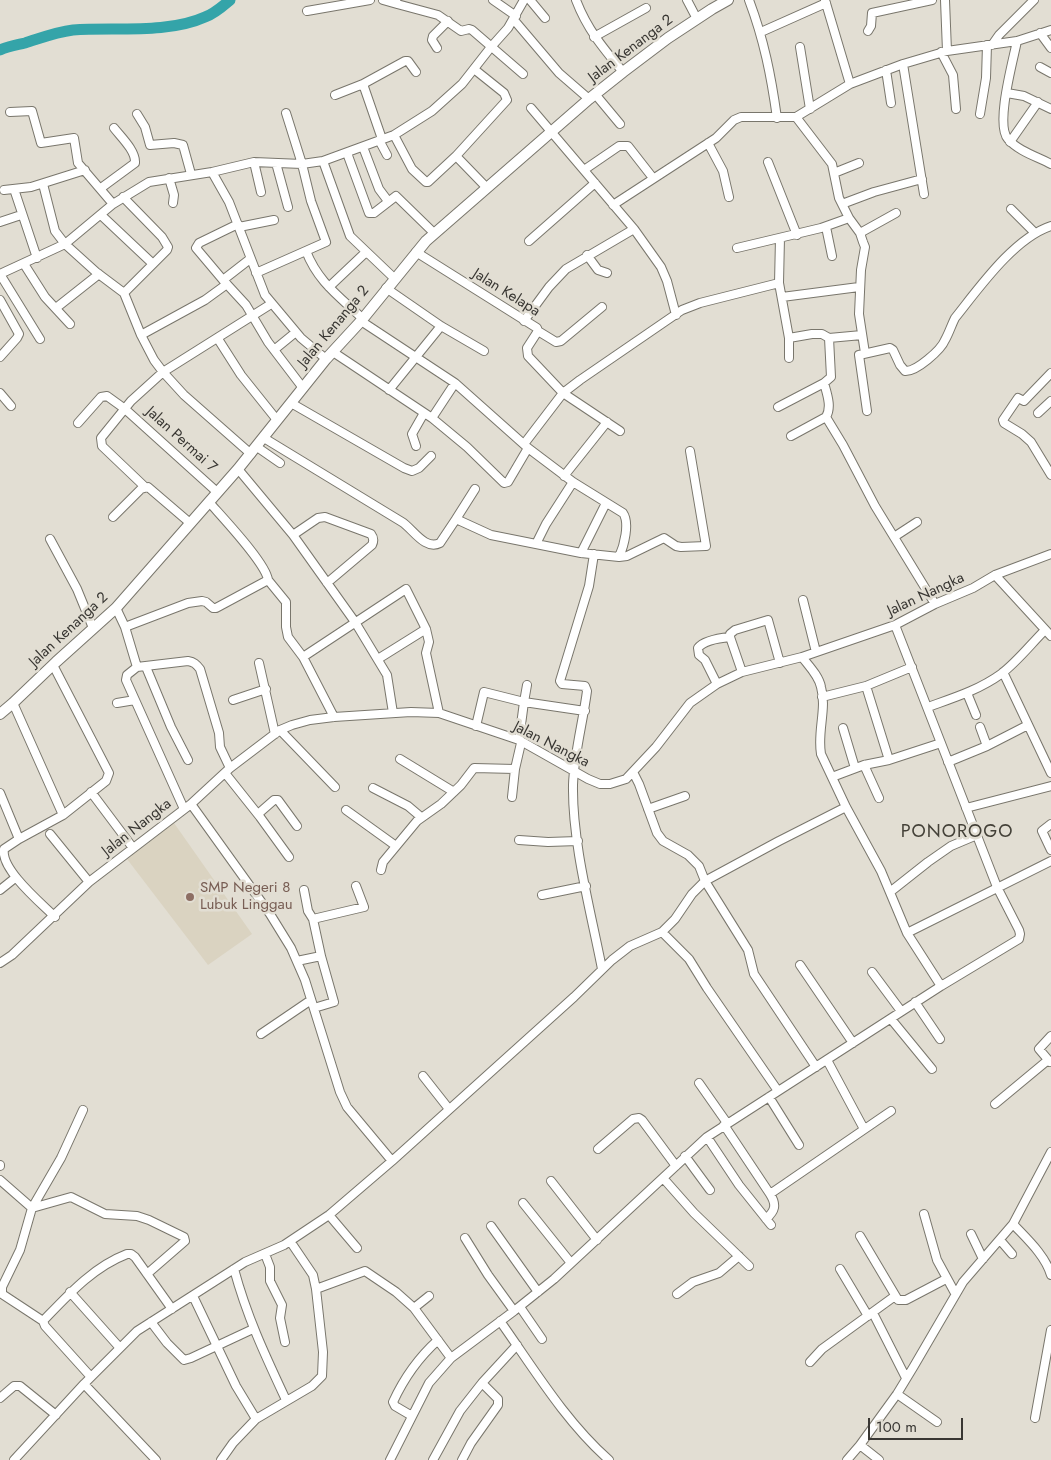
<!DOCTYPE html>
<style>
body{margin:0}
#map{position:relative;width:1051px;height:1460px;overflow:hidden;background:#e2ded3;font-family:Jost,sans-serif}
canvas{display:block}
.scale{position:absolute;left:868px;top:1418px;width:95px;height:22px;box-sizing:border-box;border:2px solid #393733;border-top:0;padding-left:6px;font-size:15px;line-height:18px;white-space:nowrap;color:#393733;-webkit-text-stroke:4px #e2ded3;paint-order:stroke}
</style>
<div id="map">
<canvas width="1051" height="1460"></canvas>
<div class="scale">100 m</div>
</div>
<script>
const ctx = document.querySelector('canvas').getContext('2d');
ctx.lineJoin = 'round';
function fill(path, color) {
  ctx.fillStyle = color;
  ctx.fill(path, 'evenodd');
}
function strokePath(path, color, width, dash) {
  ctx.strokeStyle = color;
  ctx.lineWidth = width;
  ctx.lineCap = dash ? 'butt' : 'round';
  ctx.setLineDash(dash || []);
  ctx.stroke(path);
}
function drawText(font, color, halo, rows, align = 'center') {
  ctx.font = font + ' Jost,sans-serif';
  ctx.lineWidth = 5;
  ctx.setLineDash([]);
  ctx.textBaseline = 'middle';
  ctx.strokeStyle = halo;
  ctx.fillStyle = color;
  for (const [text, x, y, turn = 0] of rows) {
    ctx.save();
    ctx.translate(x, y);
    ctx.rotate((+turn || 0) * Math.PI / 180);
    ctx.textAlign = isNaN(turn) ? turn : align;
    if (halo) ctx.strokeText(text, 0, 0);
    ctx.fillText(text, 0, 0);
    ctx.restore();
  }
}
fill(new Path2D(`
 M174,823L252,934L208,965L127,859Z`), '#dad3c1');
strokePath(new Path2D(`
 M0,50C9,46 17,45 25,43C41,38 56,32 73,30C114,27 168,34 205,17C214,14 223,6 230,0`), '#34a4a9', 11);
const minor = new Path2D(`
 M383,0L397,4
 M396,0L397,4L438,15L461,31L469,29L472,30L523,74
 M493,0L516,16
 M530,0L545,18
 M576,0C587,29 603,48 623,72
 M687,0L697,19
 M749,0C764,40 771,75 777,118
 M825,0L850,84
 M945,0L947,51
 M307,11L370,0
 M514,20L559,73L589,99
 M868,31L871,26L872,13L932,0
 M761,32L826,3
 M1040,33L1051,48
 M594,37L646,8
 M1017,41C1013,61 995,125 1008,139C1018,151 1038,157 1051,164
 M992,45L999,35L1034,0
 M800,47L810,109
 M437,48L432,40L433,36L448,21
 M941,52L953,75L956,109
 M903,64L924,194
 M1040,67L1051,73
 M886,70L891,103
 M363,84L382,139
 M1007,93L1024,96L1051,109
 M595,94L620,124
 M335,95L363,84L405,61H408L416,72
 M531,108L634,229L661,267L667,281L676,315
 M10,112L32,111L41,143L74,138L78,163L113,204
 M137,114L145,127L150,145L174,143L183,145L191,174
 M980,114L986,78L987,45
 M796,117L832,164L839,198L849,218L860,233L863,242L865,247L861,270L859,314L865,353
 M394,135L412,169L426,182H428L456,156L507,100L504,93L474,69
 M379,140L387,155
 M1010,142L1038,102
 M708,143L723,171L729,197
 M363,147L379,189L388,201
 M347,153L369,213H374L396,196L434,233
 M456,156L487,188
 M323,161L350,236L394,278
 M254,162L261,192
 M768,162L797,235
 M276,163L288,207
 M584,170L619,146H628L653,178
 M212,172L229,202L265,295L301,338L326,359
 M834,173L859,163
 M169,178L174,195L173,203
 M43,184L55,231L65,244L96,272L124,293L141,335L154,360L163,372L184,395L251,454
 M101,188L135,163C136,151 121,137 114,128
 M14,189L37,258
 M4,190L31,187L85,170
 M123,197L162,237L168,247L167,250L124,293
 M842,204L874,192L922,179
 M613,205L716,138L734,120L741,117H796L850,84L903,64L947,51L1017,41L1051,30
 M1011,209L1035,233
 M101,215L153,264
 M0,222L21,215
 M238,224L199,243L196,248L223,280L246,305L268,342L303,388
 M239,227L274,220
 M826,227L832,256
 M860,233L896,213
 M780,238L779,283L789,338L812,334H822L829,338L862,335
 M529,241L595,183
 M737,248L821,228L849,218
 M306,251C318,282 339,296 362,318
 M416,252L537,328L538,331L527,348L528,356L563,393L620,431
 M587,255L598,270L607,273
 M24,264L45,297L70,324
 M256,273L326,242L311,201L302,164L286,113
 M223,280L250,259
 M329,287L366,252
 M386,288L441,326L484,351
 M782,297L859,287
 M0,300L19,334L17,338L0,357
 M56,308L99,274
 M524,321L549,287L566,269L634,229
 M538,331L556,342L561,341L602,307
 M141,335L205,300L227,284
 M40,339L0,274L65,244L113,204L149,182L212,172L254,162L302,164L323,161L394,135L432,111L462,84L491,47L508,28L524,0
 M218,339L241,375L277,420
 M274,350L296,332
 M333,352L432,418L467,447L504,483L508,482L528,448
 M789,358V338
 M1051,373L1024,401L1018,398L1003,420L1004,423L1022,434L1031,442L1051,475
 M389,390L441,326
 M0,393L11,406
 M291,403L404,468L412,471L419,468L431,456
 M778,407L824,383L831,377L829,338
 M867,411L859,355L890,348L893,350L900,365L905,371C916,372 941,350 945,340C949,333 951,326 955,318C979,288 1014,238 1051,226
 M1038,413L1051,401
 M826,417L843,445L875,506L935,604
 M432,418L455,383
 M78,423L101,397L107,396L125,409L217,492
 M791,436L826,417C832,407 827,394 824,383
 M264,438C310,466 356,494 402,522C412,528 425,551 440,543L456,519L491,535L581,553L619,557C624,546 630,523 623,513L573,482L528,448L455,383L361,321
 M524,444L563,393L580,380L682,310L700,303L779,283
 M416,446L412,434L424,413
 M257,447L280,463
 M238,469L293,535L355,622L387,675L393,713
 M564,476L607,422
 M145,487L102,446L101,438L131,401L163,372L271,304
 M113,517L141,489L148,487L190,523
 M456,519L475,489
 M293,535L318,518L325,517L371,534C374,538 374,541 372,545L327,583
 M894,537L917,522
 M50,539L77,589L93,628
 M536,544L546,524L573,482
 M581,553L606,503
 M594,554L589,586L560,681L562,684L585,686L587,691C583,722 574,754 573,785C572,843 591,912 602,969
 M619,557L627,556L664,538L676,546L681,547L706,546L690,451
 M995,575L1051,636
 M268,580L286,602V627L288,637L303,657L334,717
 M803,600L816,652
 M116,608L125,627L137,667
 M125,627L188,603L202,601L206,602L213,608H216L268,580C266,563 222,517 209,502
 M730,637L742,672
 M303,657L406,589L426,629L429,642L426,653L439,713
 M802,657C809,666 819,676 821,687C827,709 817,732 821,754L846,807L881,871L907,933L941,986
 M378,659L426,629
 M259,663L275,734
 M53,665L109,773L106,781L63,815L19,839L4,849C0,869 41,903 55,917
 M146,667L171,727L188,760
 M1003,672L1051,773
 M717,684L705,660L699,655L698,648C704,640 720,638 730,637V634L735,630L768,620L780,663
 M866,686L889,760
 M967,693L976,715
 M822,697L866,686L912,667
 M233,700L266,689
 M13,703L63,815
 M117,703L135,700
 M928,707C953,698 979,690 1001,674C1017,662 1031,644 1045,630
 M476,726L484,692L524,702L527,685
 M980,727L987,746
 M843,728L855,768
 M280,730L335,787
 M519,740L524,702L585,711
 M400,759L454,792
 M948,762L987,746L1028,725
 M864,765L879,798
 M633,772L639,784L657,833L663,841L688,855L699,866L705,881L748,950L754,974L816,1067
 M225,773L260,817L289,857
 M832,777L864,765L889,760L941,743
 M373,788L408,806L421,817
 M91,792L133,848
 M0,793L19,839
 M512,797L515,769L521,743
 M191,804L270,914L291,948L305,980L340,1092L347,1107L392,1161
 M966,808L1051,786
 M184,809L126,680L127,675L137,667L188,661C194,662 196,664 200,669L219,733L220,747L230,768
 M648,809L685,796
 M346,810L396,846
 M258,814L274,800H278L297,826
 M1051,824L1042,831L1051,850
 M50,834L89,882
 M519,840L548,842L578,841
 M381,870L383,862L417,821L441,804L461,785L474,768L515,769
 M0,890L15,878
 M304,890L308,911L313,919L321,956L334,1002L314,1008
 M890,892L928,862L951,846L977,835
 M542,895L586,886
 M313,919L364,907L356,886
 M662,932L689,959L707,988L778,1091
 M907,933L1051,861
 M297,961L321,956
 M0,963L12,955L89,882L191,804L230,768L280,730L292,725L310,720L334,717L411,712L439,713L519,740L588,779L600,784H610L626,779L656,747L690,703L717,684L742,672L802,657L895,625L935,604L973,588L995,575L1051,554
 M800,965L853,1043
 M872,972L901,1011
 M915,1002L940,1039
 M891,1019L932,1069
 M261,1034L311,1000
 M827,1060L864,1129
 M1050,1062L1039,1049L1051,1036
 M423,1076L449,1109
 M699,1083L727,1123
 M769,1097L799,1145
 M995,1104L1048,1060
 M724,1125L770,1194
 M707,1137L739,1185L771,1225
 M598,1149L633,1119L639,1118L642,1120L676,1166
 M685,1156L710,1190
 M0,1165V1166
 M663,1178L694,1213L749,1266
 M0,1180L32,1208L20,1250L2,1287V1294L43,1321L45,1326L91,1377
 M551,1181L597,1240
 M523,1203L571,1263
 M32,1208L71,1197L105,1214L137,1216L149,1220L184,1237L185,1241L147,1274
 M32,1208L61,1158L83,1110
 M924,1214L937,1260L955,1293
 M329,1215L357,1248
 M766,1219C775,1211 777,1205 770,1194L891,1111
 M1013,1224C1027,1239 1045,1255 1051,1275
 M491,1226L538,1292
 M971,1234L983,1259
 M860,1236L898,1300H906L946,1279
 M465,1238L488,1275L514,1311
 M1000,1240L1012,1254
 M265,1254L270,1267V1281L282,1305L280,1318L285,1342
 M234,1269C247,1317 265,1355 286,1400
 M840,1269L868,1316
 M316,1289L365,1271L396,1292L414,1308L451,1358
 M70,1292L120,1348
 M677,1294L693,1282L719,1273L739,1256
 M193,1296L236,1386L256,1419L312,1386L322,1376L323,1352L316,1289L313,1275L290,1241
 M520,1307L542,1339
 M414,1308L429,1296
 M873,1313L906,1378
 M43,1321C68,1295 93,1267 127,1254H131L135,1257L172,1309
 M500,1321C534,1369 565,1421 609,1460
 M151,1322L167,1343L184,1360L191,1358L253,1329
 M810,1362L822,1349L895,1296
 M84,1384L156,1460
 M897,1394L937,1422
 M0,1398L14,1386H20L56,1415
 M412,1416L395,1406L393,1402C404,1378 418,1358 438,1340
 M1035,1418L1051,1330
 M860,1445L879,1460
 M14,1460L84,1384L137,1331L245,1262L284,1245L329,1215L392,1161L574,997L612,960L630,946L662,932L675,919L692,894L705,881L779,841L846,807
 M221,1460L233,1443L256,1419
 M390,1460L429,1383L451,1358L514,1311L554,1279L707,1137L941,986L1019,939L1020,934L1019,930L997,887L895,625
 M433,1460L460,1411L482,1383L517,1345
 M462,1460L471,1443L498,1405V1399L482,1383
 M847,1460L860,1445L897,1394L914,1366L963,1282L1013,1224L1051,1152`);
const major = new Path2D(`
 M0,714L13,703L56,662L116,608L238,469L326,359L361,321L426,241L589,99L623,72L668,38L712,9L728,0`);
strokePath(minor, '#79766c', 10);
strokePath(major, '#79766c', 12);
strokePath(minor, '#fff', 8);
strokePath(major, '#fff', 10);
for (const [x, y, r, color] of [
 [190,897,5,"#8d6e63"]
]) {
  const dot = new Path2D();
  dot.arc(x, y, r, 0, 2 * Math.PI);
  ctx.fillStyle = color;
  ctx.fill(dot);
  strokePath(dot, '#e2ded3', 2);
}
drawText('15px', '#393733', '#e2ded3', [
 ["Jalan Kenanga 2",631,49,-37],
 ["Jalan Kelapa",506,293,32],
 ["Jalan Kenanga 2",334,327,-50],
 ["Jalan Permai 7",181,440,42],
 ["Jalan Nangka",926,595,-25],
 ["Jalan Kenanga 2",69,630,-43],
 ["Jalan Nangka",551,745,27],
 ["Jalan Nangka",137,828,-38]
]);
drawText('15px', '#785e54', '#e2ded3', [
 ["SMP Negeri 8",200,888],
 ["Lubuk Linggau",200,905]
], 'left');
ctx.letterSpacing = '1px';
drawText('18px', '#444138', '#e2ded3', [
 ["PONOROGO",957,833]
]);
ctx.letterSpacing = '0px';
</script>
